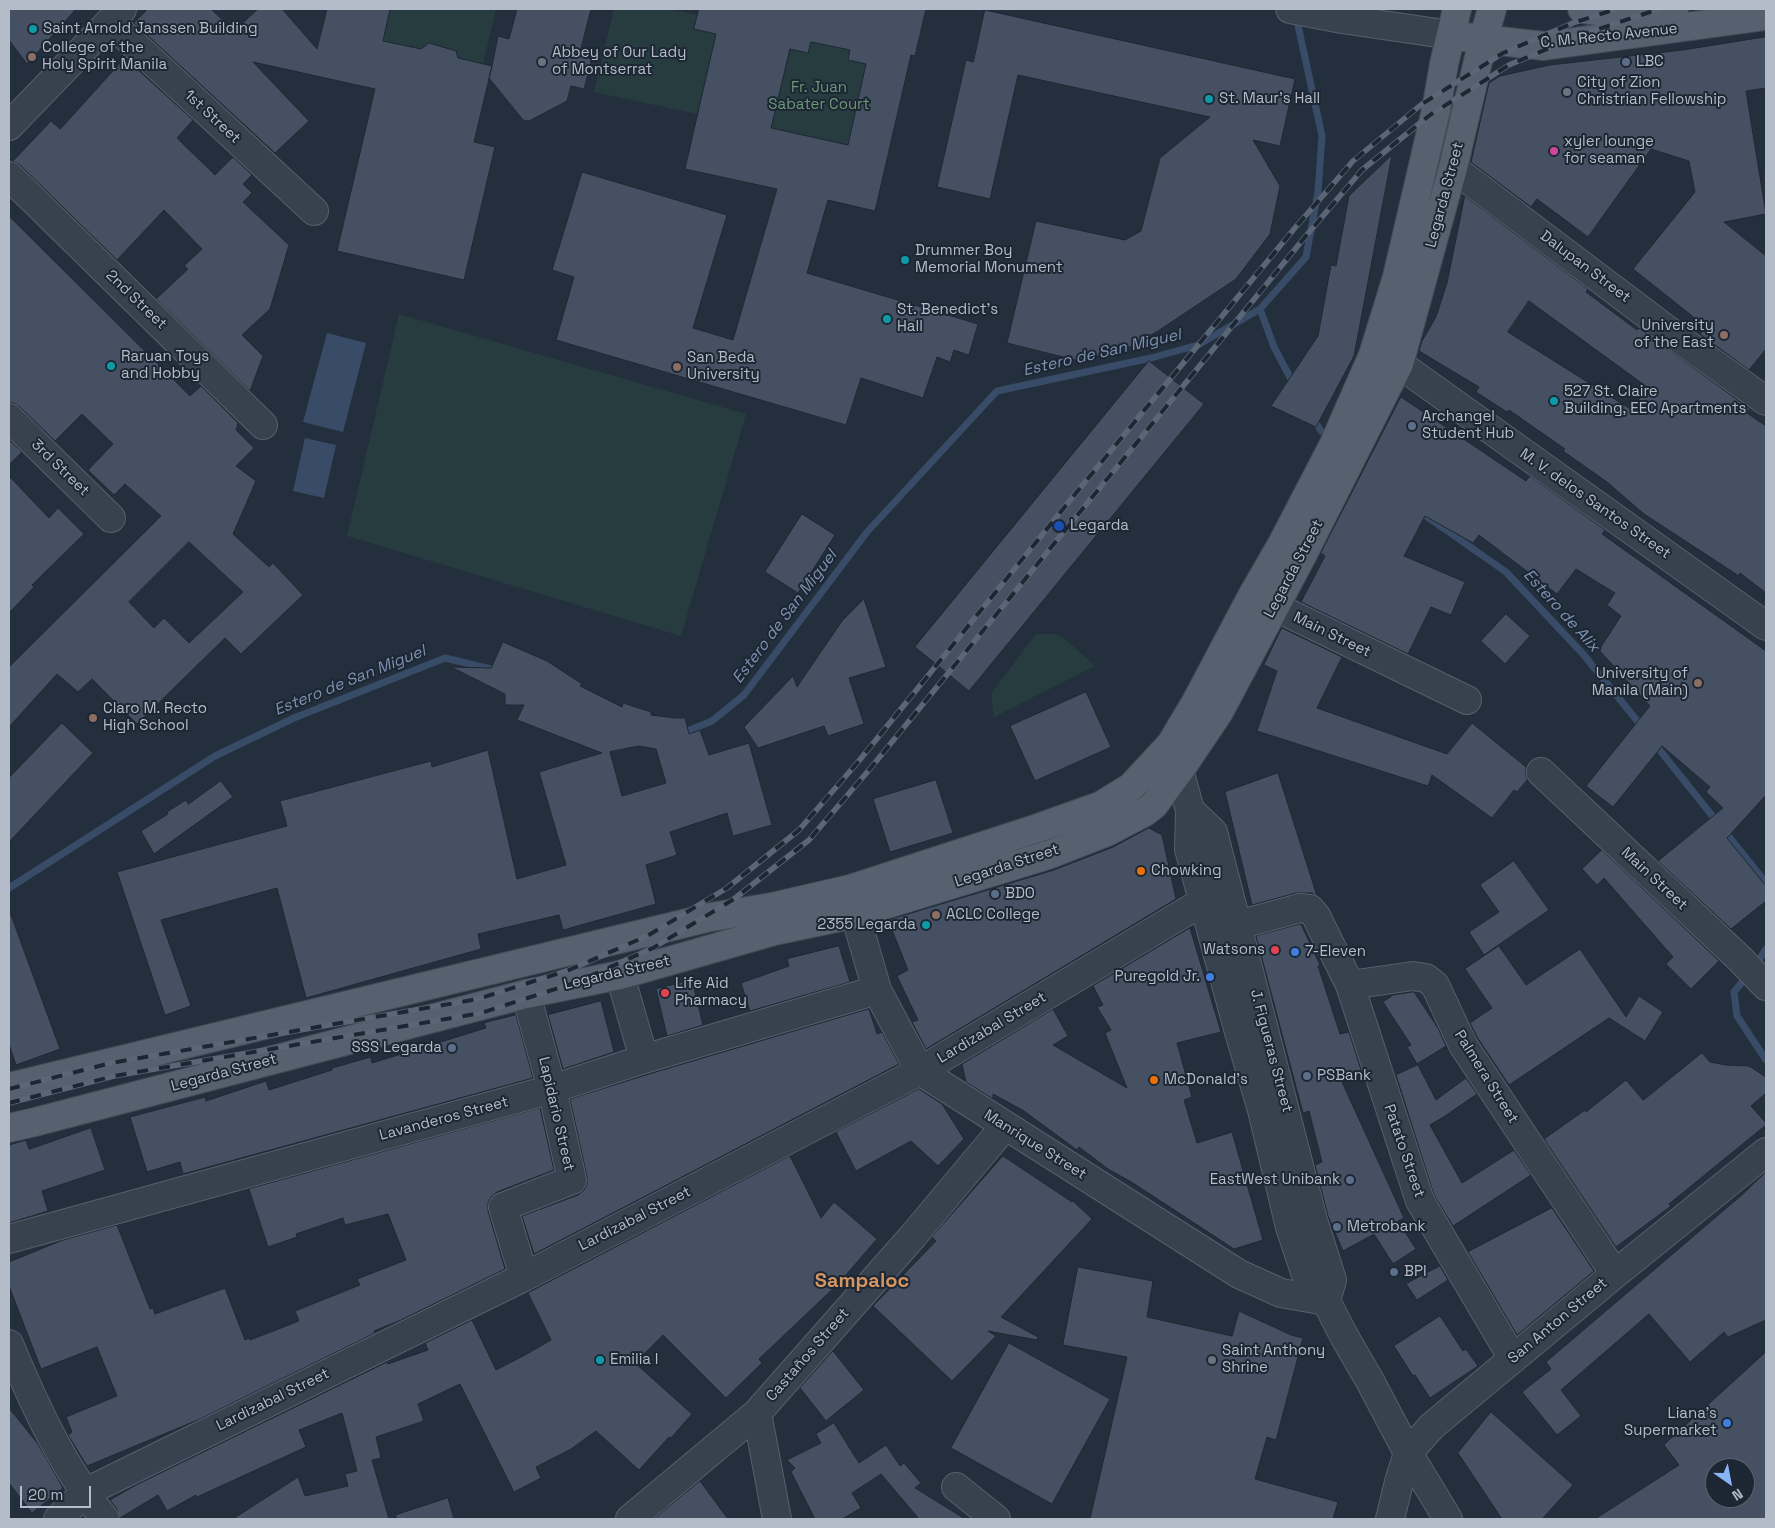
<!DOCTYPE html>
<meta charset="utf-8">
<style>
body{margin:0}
#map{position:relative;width:1775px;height:1528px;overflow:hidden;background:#242f3e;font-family:"Space Grotesk",sans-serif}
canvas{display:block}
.frame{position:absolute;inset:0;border:10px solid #b4bcc9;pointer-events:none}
.north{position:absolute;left:1705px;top:1458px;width:50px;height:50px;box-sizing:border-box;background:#1d2633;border:1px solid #59626f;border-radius:50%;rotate:147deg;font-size:14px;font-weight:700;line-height:20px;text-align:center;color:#b4bcc9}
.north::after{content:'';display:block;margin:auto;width:18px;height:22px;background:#8ab4f8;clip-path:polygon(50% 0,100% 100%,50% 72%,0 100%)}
.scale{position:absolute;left:20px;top:1486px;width:71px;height:22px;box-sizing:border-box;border:2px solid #b4bcc9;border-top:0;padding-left:6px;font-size:15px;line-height:18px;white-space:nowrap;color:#b4bcc9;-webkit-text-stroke:4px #1d2633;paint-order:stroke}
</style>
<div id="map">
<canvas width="1775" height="1528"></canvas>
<div class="frame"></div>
<div class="north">N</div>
<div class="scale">20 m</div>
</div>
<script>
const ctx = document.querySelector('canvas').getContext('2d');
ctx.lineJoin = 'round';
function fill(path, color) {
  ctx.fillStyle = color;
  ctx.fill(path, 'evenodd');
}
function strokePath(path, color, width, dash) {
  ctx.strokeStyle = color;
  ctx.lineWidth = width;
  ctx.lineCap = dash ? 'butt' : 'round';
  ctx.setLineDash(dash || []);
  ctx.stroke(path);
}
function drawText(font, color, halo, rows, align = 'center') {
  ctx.font = font + ' "Space Grotesk",sans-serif';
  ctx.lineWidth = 4;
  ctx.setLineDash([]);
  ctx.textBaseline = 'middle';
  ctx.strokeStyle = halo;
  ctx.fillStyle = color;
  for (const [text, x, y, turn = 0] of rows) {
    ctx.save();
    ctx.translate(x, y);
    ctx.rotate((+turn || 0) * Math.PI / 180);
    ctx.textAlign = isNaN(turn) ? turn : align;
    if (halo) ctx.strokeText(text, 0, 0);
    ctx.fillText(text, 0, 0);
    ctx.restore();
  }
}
fill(new Path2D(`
 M390,9H496L483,64L458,58L455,51L429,43L421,49L383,41Z
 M614,9H669L698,15L695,29L716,34L697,114L594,92Z
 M811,42L850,50L848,60L866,64L848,145L821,139L818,151L771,128L791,49L808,53Z
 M399,314L746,414L681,636L347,536Z
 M1036,634H1054L1064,638L1095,666L994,717L991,694Z`), '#263c3f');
fill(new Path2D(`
 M327,333L366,343L343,432L303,422Z
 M305,438L336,445L324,498L293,491Z`), '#394c67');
strokePath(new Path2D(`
 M1260,309L1274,347L1294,385
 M1313,418L1321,431
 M1423,514L1506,572L1583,654L1643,728
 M680,734L712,721L744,695L867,532L997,391L1151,358L1198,345L1260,309L1306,257L1318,192L1322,136L1296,16
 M1654,743L1766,883
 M9,888L215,756L294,718L445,658L495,670
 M1756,964L1766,949
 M1747,976L1734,992L1737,1016L1766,1060`), '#394c67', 7);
const building = new Path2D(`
 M9,9H76L27,64L9,40Z
 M148,9H211L234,31L258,9H282L317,49L327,9H390L383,41L421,49L429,43L456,51L458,58L492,66L498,36L509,39L517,9H591L579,56L592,59L584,89L571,86L567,101L529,121L523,120L489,78L492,66L474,142L495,147L464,280L337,251L375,89L253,62L309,121L275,153L134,23Z
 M699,9H926L915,56L911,55L875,211L828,200L807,273L978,324L969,355L954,350L950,362L937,357L923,398L861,378L846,425L556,340L574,277L552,270L582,172L727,215L693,328L733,340L777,189L685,169L716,34L694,29ZM811,42L850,50L848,60L866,64L848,145L771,128L790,49L808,53Z
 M985,10L1295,79L1280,146L1253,140L1280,186L1270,234L1236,279L1158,331L1128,348L1079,361L1007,343L1036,221L1125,240L1141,231L1160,158L1210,117L1018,75L990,199L937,187L966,60L973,62Z
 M1766,37V88L1746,91L1766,214L1724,222L1766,256V349L1749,370L1700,334L1706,327L1633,269L1695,192L1689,161L1651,149L1588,237L1537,199L1531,207L1471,162L1489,83L1500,76L1550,65L1683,50Z
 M125,58L193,120L177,138L215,175L233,157L252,175L243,184L252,193L243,202L289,245L270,309L242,335L263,356L250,391L156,299L188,269L184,266L202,249L164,210L117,260L20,165L13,161L51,121L60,129Z
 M1392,155L1354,356L1316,427L1271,406L1318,336L1331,265L1336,266L1349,196Z
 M1465,196L1588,289L1586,292L1637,330L1639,328L1750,409L1747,413L1766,426V593L1740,573L1739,576L1644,514L1607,482L1563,451L1565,449L1509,410L1507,412L1476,392L1479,387L1419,351L1422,341L1436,317L1447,283ZM1529,301L1647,387L1632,410L1508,332Z
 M9,216L190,396L201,386L238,423L236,430L254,448L236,466L256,481L233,534L269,567L273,563L303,595L241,654L225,638L137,724L92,679L78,692L57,674L9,727V667L161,516L125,484L114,495L88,470L113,444L82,414L55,441L20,407L13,403H9ZM189,542L243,592L189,643L164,618L154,628L129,602Z
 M1149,361L1204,404L969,691L915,647Z
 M1401,397L1526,481L1530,476L1605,530L1602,534L1766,651V795L1727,838L1766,886V901L1731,929L1658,861L1723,808L1706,792L1710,787L1662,746L1613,807L1586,786L1650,706L1599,650L1621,616L1607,605L1615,593L1576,569L1557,594L1479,535L1473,543L1425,516L1404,556L1465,582L1451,615L1431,607L1408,654L1301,602L1325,556L1321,553Z
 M9,440L22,452L9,465Z
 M9,476L49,518L58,508L84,534L32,585L34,587L9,613Z
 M802,514L835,535L798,593L765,572Z
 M864,599L886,667L849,678L864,724L828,736L824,726L758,748L744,727L793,676L797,687L842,621Z
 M1506,614L1530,636L1505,664L1481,641Z
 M1282,628L1342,657L1317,708L1447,754L1472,723L1526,767V776L1528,779L1517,792L1514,790L1492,818L1432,775L1428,786L1257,731L1277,671L1264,665Z
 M503,642L547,661L582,684L580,686L622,707L623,703L651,712V715L675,718H685L689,734L700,730L709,755L749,743L772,825L733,836L727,813L670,832L677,855L646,865L656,904L563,930L559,915L478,934L481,949L306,998L277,888L161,920L191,1006L165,1015L117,872L287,826L280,801L431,761L432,767L488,750L517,879L566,865L539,772L602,753L517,720L524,705H505V694L451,667L491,668ZM639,746L656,749L666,783L622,796L610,752Z
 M1086,692L1111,747L1035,781L1010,726Z
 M62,723L93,753L9,842V778Z
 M1278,773L1317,896L1312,893H1296L1252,905L1225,792Z
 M936,780L953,833L890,852L873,799Z
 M221,781L233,797L154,854L141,831L168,814L167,812L186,800L188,804Z
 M1149,828L1162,835L1176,899L926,1049L912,1022L918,1020L897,976L908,970L888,920L1054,870L1113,847Z
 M1602,850L1719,961L1691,989L1666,964L1673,957L1604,878L1597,885L1582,869Z
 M1514,861L1549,910L1484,955L1469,932L1499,912L1480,885Z
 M9,915H11L60,1049L16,1065L9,1044Z
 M1301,924L1320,965L1318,966L1340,1034L1349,1032L1362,1073L1342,1082L1404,1218L1398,1221L1416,1249L1393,1264L1374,1234L1343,1251L1328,1216L1315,1165L1322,1162L1309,1111L1303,1113L1256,936Z
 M1190,928L1221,1032L1177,1043L1192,1097L1184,1100L1197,1143L1232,1132L1263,1240L1234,1249L1133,1183L1108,1169L1079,1147L1077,1150L1024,1111L993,1094V1099L966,1082L962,1064L1053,1009L1068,1036L1053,1045L1127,1088L1105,1033L1111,1030L1097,1007L1103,1005L1093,986Z
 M839,946L850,982L750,1011L741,983L789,966L787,959Z
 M1499,946L1526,985L1580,949L1626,1017L1639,996L1663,1012L1645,1041L1609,1018L1509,1085L1477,1037L1470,1023L1492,1008L1465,969Z
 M692,980L703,1025L667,1036L656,989Z
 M1414,992L1438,1028L1446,1046L1417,1064L1407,1047L1411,1045L1383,1002L1393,995Z
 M601,1001L614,1052L563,1069L548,1015Z
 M869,1009L877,1034L882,1032L899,1064L534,1254L522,1216L578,1195L584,1190L587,1184V1177L570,1099L649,1074Z
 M516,1015L533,1078L183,1174L180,1162L147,1172L130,1117L205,1097L206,1101L266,1081L269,1090L332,1070V1068L371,1057L372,1063L486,1028L484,1023Z
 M1702,1053L1710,1062L1726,1065L1749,1066L1766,1077V1093L1751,1106L1766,1123V1125L1669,1204L1671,1206L1616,1247L1544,1139L1585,1110L1586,1112L1626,1080L1643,1100Z
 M1418,1065L1436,1100L1466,1078L1477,1094L1445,1116L1430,1125L1462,1183L1514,1150L1531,1175L1453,1226L1434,1195L1396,1075Z
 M919,1089L942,1104L964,1139L938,1166L911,1141L856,1171L836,1132Z
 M540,1108L554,1170L497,1192L491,1197L488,1203V1211L505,1269L401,1320L374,1331L375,1333L200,1419L87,1466L68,1435L72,1432L66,1417L117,1396L97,1347L41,1369L9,1286V1262L63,1240L117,1225L150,1309L153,1308L155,1314L225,1288L245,1340L249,1338L250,1340L299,1321L295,1311L360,1285L357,1279L406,1260L388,1214L345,1225L343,1218L296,1234L297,1237L268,1247L249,1189Z
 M91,1128L105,1170L42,1191L48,1211L9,1223V1145L26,1140L29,1149Z
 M790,1156L821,1218L834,1202L877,1239L839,1283L759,1359L762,1363L726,1398L663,1335L635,1363L692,1414L671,1438L669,1437L639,1470L596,1431L571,1449L536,1467L541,1478L514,1492L460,1384L418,1404L424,1421L376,1437L381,1458L372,1460L389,1519H233L298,1477L305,1496L348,1486L345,1474L357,1471L342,1413L299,1430L306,1447L197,1497L196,1495L167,1511L158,1495L120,1518L117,1509L110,1500L136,1485L387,1362L388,1364L428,1350L425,1343L472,1320L496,1370L525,1355L551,1340L528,1293Z
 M1003,1156L1072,1202L1073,1201L1092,1219L1001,1317L1038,1337L1037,1340L988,1331L996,1336L952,1381L873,1306L936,1241L932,1237Z
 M1766,1172V1320L1728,1337L1724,1332L1690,1362L1649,1314L1561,1390L1581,1416L1557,1435L1522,1392L1551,1369L1546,1362L1743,1194Z
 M1552,1208L1594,1271L1517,1335L1468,1252Z
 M1440,1266L1448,1280L1417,1300L1406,1284Z
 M1078,1267L1153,1281L1147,1317L1232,1336L1239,1311L1291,1335L1303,1338L1276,1440L1267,1437L1255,1479L1338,1502L1333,1519H1090L1127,1357L1063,1345Z
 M1440,1316L1463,1351L1466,1349L1478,1366L1430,1398L1415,1375L1413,1376L1394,1346Z
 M1009,1343L1110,1399L1052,1504L951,1448Z
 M833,1351L864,1390L826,1421L800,1388Z
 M1766,1352V1519H1595L1679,1465L1664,1445ZM1715,1468H1745V1498H1715Z
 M9,1408L38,1444L63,1488L32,1513L9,1483Z
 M1491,1412L1573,1485L1542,1519H1502L1458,1453Z
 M834,1423L859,1463L886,1445L900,1466L904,1463L921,1483L915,1488L965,1519H919L881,1474L852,1493L861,1508L842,1519H815L791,1472L795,1468L787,1460L821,1443L816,1434Z
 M700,1481L728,1519H654Z
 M448,1498L454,1519H396V1515Z`);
fill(building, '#455162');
strokePath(building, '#1f2835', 1);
const minor = new Path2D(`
 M1290,9L1342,19L1451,35
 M110,22L314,211
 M9,126L122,9
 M1453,168L1678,338L1766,401
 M9,176L263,425
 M1399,364L1766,626
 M9,418L111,518
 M1253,596L1467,700
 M1174,752L1190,810L1189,849L1239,1032L1262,1110L1290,1227L1309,1284L1326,1301L1344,1336L1370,1381L1408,1453L1448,1519
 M1541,772L1740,959L1766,986
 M1190,810L1213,832L1313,1220L1332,1280L1326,1301
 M851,892L855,914L877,990L920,1071L1239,1274L1281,1293L1326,1301
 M1238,925L1300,908L1310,909L1316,916L1350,985L1420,1201L1513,1359
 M620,975L644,1059
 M1350,985L1413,976L1426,978L1435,985L1463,1045L1615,1274
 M9,1239L552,1089L644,1059L877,990
 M524,1277L503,1207L572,1180L552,1089L526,994
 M9,1344C34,1404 63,1468 105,1519
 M757,1413L777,1519
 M956,1487L996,1519
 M58,1519L84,1493L524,1277L920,1071L1204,901
 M630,1519L757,1413L913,1236L1005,1126
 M1390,1519L1399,1482L1408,1453L1432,1426L1615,1274L1766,1152`);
const major = new Path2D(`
 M1582,9L1618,14L1648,13L1674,9
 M1464,37L1544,46L1766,16
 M9,1087L711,917L772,907L850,889L1038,828L1100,806L1131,787L1171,744L1196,702L1252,596L1282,544L1333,446L1373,355L1397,277L1436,110L1444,64L1457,9
 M9,1128L35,1122L526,994L620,975L774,931L855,914L1048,855L1107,832L1145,812L1154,805L1180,770L1219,712L1303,554L1399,364L1453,168L1483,40L1492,9`);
strokePath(minor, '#565f6c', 30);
strokePath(major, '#414a57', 30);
strokePath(minor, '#38414e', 28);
strokePath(major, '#56606e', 28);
const rail = new Path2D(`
 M9,1089L111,1063L478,999L569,970L647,936L727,888L799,830L858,762L1076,493L1294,229L1353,161L1422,104L1503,53L1573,23L1616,9
 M9,1103L114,1076L481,1013L574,983L653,948L734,899L809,840L869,770L1305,237L1362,170L1430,115L1509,65L1578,36L1659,9`);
strokePath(rail, '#5a6575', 5.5);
strokePath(rail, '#1d2633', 4, [11]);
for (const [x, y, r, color] of [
 [33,29,5,"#0f9aa8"],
 [32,57,5,"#8d6e63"],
 [542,62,5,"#6b7280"],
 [1626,62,5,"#5c6f8a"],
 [1567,92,5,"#6b7280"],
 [1209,99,5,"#0f9aa8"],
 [1554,151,5,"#d1479c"],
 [905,260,5,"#0f9aa8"],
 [887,319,5,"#0f9aa8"],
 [1724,335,5,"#8d6e63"],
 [111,366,5,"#0f9aa8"],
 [677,367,5,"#8d6e63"],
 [1554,401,5,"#0f9aa8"],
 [1412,426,5,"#5c6f8a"],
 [1059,526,6,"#1a4fb4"],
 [1698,683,5,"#8d6e63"],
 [93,718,5,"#8d6e63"],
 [1141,871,5,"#e8710a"],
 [995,894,5,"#5c6f8a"],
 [936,915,5,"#8d6e63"],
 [926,925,5,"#0f9aa8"],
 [1275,950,5,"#e0444e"],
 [1295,952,5,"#3f7fe0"],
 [1210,977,5,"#3f7fe0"],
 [665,993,5,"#e0444e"],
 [452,1048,5,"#5c6f8a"],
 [1307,1076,5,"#5c6f8a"],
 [1154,1080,5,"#e8710a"],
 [1350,1180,5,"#5c6f8a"],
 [1337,1227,5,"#5c6f8a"],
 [1394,1272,5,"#5c6f8a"],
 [600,1360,5,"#0f9aa8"],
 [1212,1360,5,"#6b7280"],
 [1727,1423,5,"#3f7fe0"]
]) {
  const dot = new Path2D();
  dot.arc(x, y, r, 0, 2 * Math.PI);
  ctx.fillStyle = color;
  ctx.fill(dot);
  strokePath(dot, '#1d2633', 2);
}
drawText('15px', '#b4bcc9', '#1d2633', [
 ["Saint Arnold Janssen Building",43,29],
 ["College of the",42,48],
 ["Holy Spirit Manila",42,65],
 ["Abbey of Our Lady",552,53],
 ["of Montserrat",552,70],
 ["LBC",1636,62],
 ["City of Zion",1577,83],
 ["Christrian Fellowship",1577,100],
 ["St. Maur's Hall",1219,99],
 ["xyler lounge",1564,142],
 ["for seaman",1564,159],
 ["Drummer Boy",915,251],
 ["Memorial Monument",915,268],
 ["St. Benedict's",897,310],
 ["Hall",897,327],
 ["University",1714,326,"right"],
 ["of the East",1714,343,"right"],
 ["Raruan Toys",121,357],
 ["and Hobby",121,374],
 ["San Beda",687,358],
 ["University",687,375],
 ["527 St. Claire",1564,392],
 ["Building, EEC Apartments",1564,409],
 ["Archangel",1422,417],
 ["Student Hub",1422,434],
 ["Legarda",1070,526],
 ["University of",1688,674,"right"],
 ["Manila (Main)",1688,691,"right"],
 ["Claro M. Recto",103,709],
 ["High School",103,726],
 ["Chowking",1151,871],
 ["BDO",1005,894],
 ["ACLC College",946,915],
 ["2355 Legarda",916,925,"right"],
 ["Watsons",1265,950,"right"],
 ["7-Eleven",1305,952],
 ["Puregold Jr.",1200,977,"right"],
 ["Life Aid",675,984],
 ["Pharmacy",675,1001],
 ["SSS Legarda",442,1048,"right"],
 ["PSBank",1317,1076],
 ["McDonald's",1164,1080],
 ["EastWest Unibank",1340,1180,"right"],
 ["Metrobank",1347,1227],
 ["BPI",1404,1272],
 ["Saint Anthony",1222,1351],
 ["Shrine",1222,1368],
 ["Emilia I",610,1360],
 ["Liana's",1717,1414,"right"],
 ["Supermarket",1717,1431,"right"]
], 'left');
drawText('15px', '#b4bcc9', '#1d2633', [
 ["C. M. Recto Avenue",1609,36,-6],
 ["1st Street",212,117,43],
 ["Legarda Street",1445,195,-75],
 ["Dalupan Street",1585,267,37],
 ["2nd Street",136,300,44],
 ["3rd Street",60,468,44],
 ["M. V. delos Santos Street",1595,504,35],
 ["Legarda Street",1294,569,-62],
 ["Main Street",1332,635,26],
 ["Legarda Street",1007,866,-18],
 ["Main Street",1654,879,43],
 ["Legarda Street",617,973,-13],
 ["Lardizabal Street",992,1028,-31],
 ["J. Figueras Street",1271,1051,75],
 ["Legarda Street",224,1073,-15],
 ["Palmera Street",1486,1077,58],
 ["Lapidario Street",556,1114,77],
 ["Lavanderos Street",444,1119,-15],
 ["Manrique Street",1035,1145,32],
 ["Patato Street",1404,1151,71],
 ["Lardizabal Street",635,1219,-27],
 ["San Anton Street",1558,1321,-40],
 ["Castaños Street",808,1355,-49],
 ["Lardizabal Street",273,1400,-26]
]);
drawText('15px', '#6b9a76', '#1d2633', [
 ["Fr. Juan",819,88],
 ["Sabater Court",819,105]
]);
drawText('italic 16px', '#7c92b1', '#1d2633', [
 ["Estero de San Miguel",1102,353,-13],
 ["Estero de Alix",1561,611,48],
 ["Estero de San Miguel",785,617,-53],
 ["Estero de San Miguel",350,681,-22]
]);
drawText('bold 20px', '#d59563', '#1d2633', [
 ["Sampaloc",862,1282]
]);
</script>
